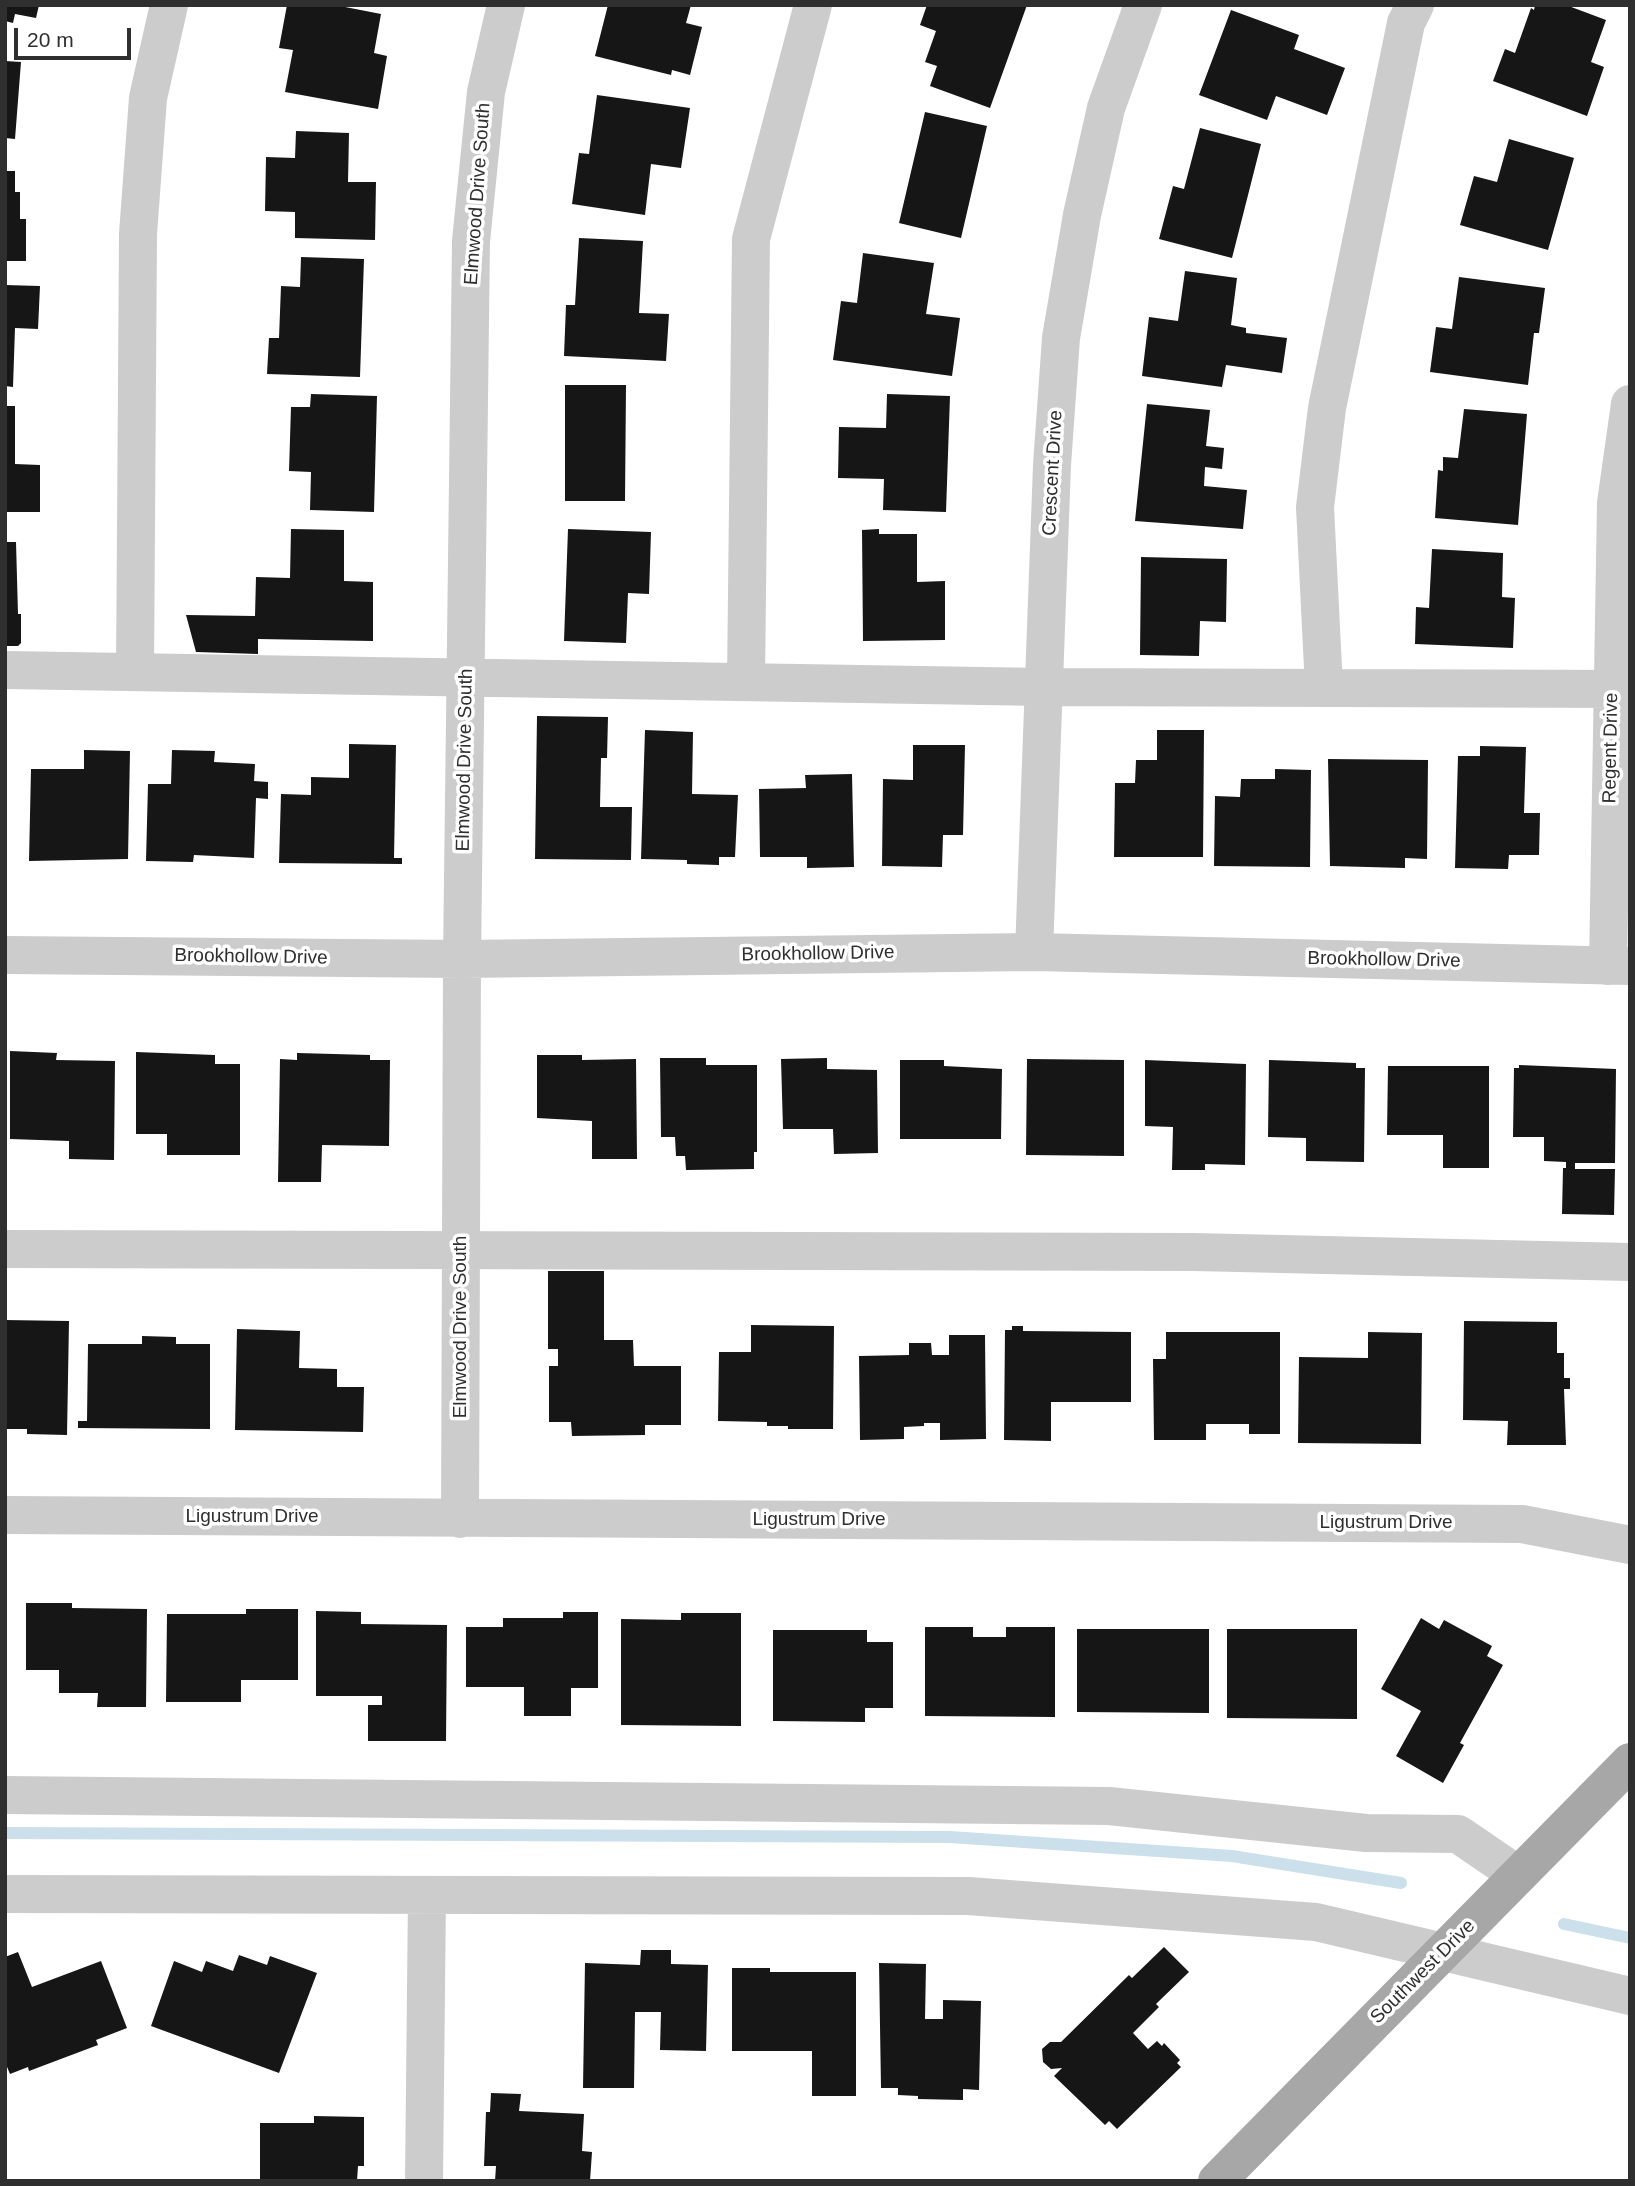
<!DOCTYPE html>
<style>
body{margin:0}
#map{position:relative;width:1635px;height:2186px;overflow:hidden;background:#fff;font-family:Arial,sans-serif}
canvas{display:block}
.frame{position:absolute;inset:0;border:7px solid #2f2f2f;pointer-events:none}
.scale{position:absolute;left:14px;top:28px;width:117px;height:32px;box-sizing:border-box;border:4px solid #2f2f2f;border-top:0;padding-left:9px;font-size:21px;line-height:24px;white-space:nowrap;color:#2f2f2f;-webkit-text-stroke:5px #fff;paint-order:stroke}
</style>
<div id="map">
<canvas width="1635" height="2186"></canvas>
<div class="frame"></div>
<div class="scale">20 m</div>
</div>
<script>
const ctx = document.querySelector('canvas').getContext('2d');
ctx.lineJoin = 'round';
function strokePath(path, color, width, dash) {
  ctx.strokeStyle = color;
  ctx.lineWidth = width;
  ctx.lineCap = dash ? 'butt' : 'round';
  ctx.setLineDash(dash || []);
  ctx.stroke(path);
}
function fill(path, color) {
  ctx.fillStyle = color;
  ctx.fill(path, 'evenodd');
}
function drawText(font, color, halo, rows, align = 'center') {
  ctx.font = font + ' Arial,sans-serif';
  ctx.lineWidth = 7;
  ctx.setLineDash([]);
  ctx.textBaseline = 'middle';
  ctx.strokeStyle = halo;
  ctx.fillStyle = color;
  for (const [text, x, y, turn = 0] of rows) {
    ctx.save();
    ctx.translate(x, y);
    ctx.rotate((+turn || 0) * Math.PI / 180);
    ctx.textAlign = isNaN(turn) ? turn : align;
    if (halo) ctx.strokeText(text, 0, 0);
    ctx.fillText(text, 0, 0);
    ctx.restore();
  }
}
strokePath(new Path2D(`
 M5,1833L950,1837L1232,1856L1401,1883
 M1564,1924L1630,1938`), '#cbe0eb', 12);
fill(new Path2D(`
 M5,5H39L36,18L15,14L13,23L5,21Z
 M287,5H335L381,14L374,53L387,56L378,109L285,92L293,50L279,48Z
 M608,5H691L686,23L702,27L690,75L672,70L671,75L595,56Z
 M927,5H1027L990,108L930,86L937,66L925,62L936,31L920,25Z
 M1535,5H1566L1606,20L1591,62L1604,67L1587,116L1493,81L1505,49L1515,53L1531,8L1534,10Z
 M1231,10L1299,35L1294,49L1345,68L1327,115L1276,96L1267,120L1199,95Z
 M5,61L21,62L15,139L5,138Z
 M597,95L690,108L681,168L651,164L645,215L572,204L579,153L589,154Z
 M925,112L987,126L961,238L899,223Z
 M1200,128L1261,144L1232,258L1159,239L1173,186L1184,189Z
 M296,131L349,133L348,182H376L375,240L295,238V212L265,211L266,157L295,158Z
 M1509,139L1574,158L1548,250L1460,225L1474,176L1497,182Z
 M5,171H15V192H20V219H26V261H5Z
 M579,238L643,241L639,313L669,314L666,361L564,356L566,305H575Z
 M863,253L934,263L926,314L960,318L952,376L833,360L841,301L857,303Z
 M301,257L364,259L360,377L267,374L269,338H279L281,286L300,287Z
 M1185,271L1237,278L1231,325L1246,328V333L1287,338L1282,373L1226,365L1222,387L1142,376L1149,317L1178,321Z
 M1459,277L1545,288L1539,333H1534L1528,385L1430,372L1436,327L1452,329Z
 M5,285L40,286L38,329L15,328L13,387L5,386Z
 M565,385H626L625,501H565Z
 M311,394L377,396L374,512L310,510L311,472L289,471L291,407H310Z
 M887,394L950,396L946,512L883,510L884,479L838,478L839,427L886,428Z
 M1147,404L1210,410L1206,446L1224,448L1222,469L1205,467L1204,486L1247,490L1243,529L1135,521Z
 M5,406H15V464L40,465V512H5Z
 M1464,409L1527,414L1518,525L1435,518L1438,470L1443,471V457L1458,458Z
 M291,529L344,530V581L373,582V641L258,639V654L196,652L186,615L255,616L256,577L290,578Z
 M568,529L651,532L649,594L628,593L626,643L564,641Z
 M879,529V534H917V582L945,581V640L863,641L862,530Z
 M5,542H16L18,614H21V643L18,646H5Z
 M1432,549L1503,553L1502,597L1515,598L1513,648L1415,644L1416,607L1429,608Z
 M1141,557L1227,559L1226,622L1200,621L1199,656L1140,655Z
 M537,716L608,717L607,758H601L600,807H632L631,860L535,859Z
 M645,730L693,732L692,794L738,795L735,857H719V865L687,864V860L641,859Z
 M1157,730H1204L1203,857H1114L1115,783H1135L1136,760H1157Z
 M349,744L396,745L394,858H402V864L279,863L281,794L311,795V777L349,778Z
 M913,745H965L963,835H943L942,867L882,866L883,779L913,780Z
 M1480,746L1526,747L1524,813H1540L1539,855H1509L1508,869L1455,868L1458,756H1480Z
 M84,750L130,751L128,859L29,861L31,769H84Z
 M172,750L215,751L214,762L255,764L254,781L268,782V799L256,798L254,858L194,855L193,862L146,861L148,784H171Z
 M1328,759L1428,760L1427,859L1405,858V868L1330,866Z
 M1275,769L1311,770L1310,867L1214,866L1215,796L1240,797L1241,779H1275Z
 M852,774L854,867L807,868V857H760L759,789L806,788L805,775Z
 M10,1051L57,1053L56,1060L115,1061L114,1160L69,1159V1141L10,1139Z
 M136,1052L215,1055V1064H240V1155H167V1134H136Z
 M297,1053L370,1055V1060H390L389,1146L322,1145L321,1182H278L280,1059L297,1060Z
 M537,1055H582V1060L636,1059L637,1159H592V1121L537,1118Z
 M660,1058H706V1065H757V1152H754V1169L686,1170L685,1156H676L675,1137H661Z
 M827,1058V1069L877,1070L878,1153L834,1154L833,1129H783L781,1059Z
 M1027,1059L1124,1060V1156L1026,1155Z
 M900,1060H944V1066L1002,1069L1001,1139H900Z
 M1145,1060L1246,1064L1245,1165L1205,1164V1170H1172L1173,1127L1145,1126Z
 M1269,1060L1356,1063V1068H1365L1364,1162L1306,1161V1138L1268,1137Z
 M1519,1065L1616,1069L1615,1163H1575V1169H1615L1614,1215L1562,1214L1563,1168H1566V1162L1544,1161V1137H1513L1514,1068H1519Z
 M1388,1066H1489V1168H1443V1135H1387Z
 M548,1271H604V1340H633L634,1366H681V1425H645V1435L572,1436L571,1422H549V1366H558V1349H548Z
 M5,1320L69,1321L67,1435L27,1434V1429H5Z
 M1464,1321L1557,1322V1353H1564V1378H1570V1389H1564L1566,1445H1507L1508,1421L1463,1420Z
 M751,1325L834,1326L833,1429H788V1426H767V1422L718,1421L719,1352H751Z
 M1012,1326H1023V1331L1131,1332V1402H1051V1441L1004,1440L1005,1330H1012Z
 M237,1329L300,1331L299,1368L337,1369V1387H364L363,1432L235,1430Z
 M1166,1332H1280V1434H1249V1424H1206V1440H1154L1153,1359H1166Z
 M1368,1332L1422,1333L1421,1444L1298,1443L1299,1357L1368,1358Z
 M949,1335H985L986,1439L940,1440V1423H924V1426L904,1427V1439L860,1440L859,1356L909,1355V1343H931L932,1355H949Z
 M142,1336L176,1337V1344H210V1429L78,1428V1421H87L88,1344H142Z
 M26,1603H72V1608L147,1609L146,1707H97L98,1693H59V1670H26Z
 M246,1609H298V1680H241V1702H166L167,1614H246Z
 M316,1611L361,1612V1624L447,1625L446,1741H368V1705H382V1696H316Z
 M563,1612H598V1688H571V1716H524V1687H466V1627H503V1618H563Z
 M681,1613H741V1726L621,1725V1619L681,1620Z
 M1421,1618L1439,1629L1444,1620L1492,1646L1487,1656L1503,1665L1460,1743L1464,1745L1443,1783L1396,1756L1421,1711L1381,1689Z
 M925,1627H973V1637H1006V1627H1055V1717L925,1716Z
 M1077,1629H1209V1713L1077,1712Z
 M1227,1629H1357V1719L1227,1718Z
 M773,1630H867V1642H893V1708H865V1722L773,1721Z
 M1164,1947L1189,1972L1156,2004L1159,2007L1133,2033L1148,2049L1157,2041L1162,2046L1164,2043L1180,2060L1177,2063L1181,2067L1117,2129L1109,2121L1105,2125L1054,2076L1062,2068L1051,2069L1043,2062L1042,2049L1050,2042H1061L1129,1975L1132,1978Z
 M641,1950H671V1964L708,1965L706,2051L660,2050L661,2012H635L634,2088H583L585,1963L640,1965Z
 M18,1952L32,1987L101,1961L127,2028L96,2040L98,2045L29,2071L28,2067L10,2074L5,2062V1957Z
 M239,1955L267,1965L270,1956L317,1973L279,2073L151,2026L174,1961L202,1972L206,1961L233,1971Z
 M879,1963L926,1964L925,2019H943V2000L981,2001L979,2090L963,2089V2100L918,2099V2096L898,2095V2088H881Z
 M732,1968H770V1972H856V2096H812V2051H732Z
 M491,2093L521,2094L519,2111L584,2114L582,2151L592,2152L590,2181H495L496,2166H484L486,2112H490Z
 M314,2116L364,2117V2166H358L357,2181H260V2123H314Z`), '#161616');
strokePath(new Path2D(`
 M5,670L1043,687L1630,689
 M135,672L138,234L148,98L169,5
 M746,682L751,239L813,5
 M1324,688L1315,507L1327,408L1406,23L1415,5
 M1034,952L1052,465L1061,338L1082,215L1106,108L1143,5
 M5,955L462,959L1034,952L1630,966
 M1608,966L1616,503L1630,404
 M5,1249L1194,1252L1630,1262
 M5,1515L1522,1524L1630,1545
 M460,1519L462,959L471,241L486,92L506,5
 M5,1795L1109,1806L1366,1833L1458,1834L1518,1875
 M5,1894L968,1896L1316,1922L1630,1996
 M424,2181L427,1895`), '#ccc', 38);
strokePath(new Path2D(`
 M1217,2181L1630,1762`), '#a7a7a7', 38);
drawText('19px', '#2f2f2f', '#fff', [
 ["Elmwood Drive South",478,194,-86],
 ["Crescent Drive",1053,473,-87],
 ["Regent Drive",1611,748,-89],
 ["Elmwood Drive South",465,760,-89],
 ["Brookhollow Drive",818,954,-1],
 ["Brookhollow Drive",251,957,1],
 ["Brookhollow Drive",1384,960,1],
 ["Elmwood Drive South",461,1327,-90],
 ["Ligustrum Drive",252,1517],
 ["Ligustrum Drive",819,1520],
 ["Ligustrum Drive",1386,1523],
 ["Southwest Drive",1423,1972,-45]
]);
</script>
